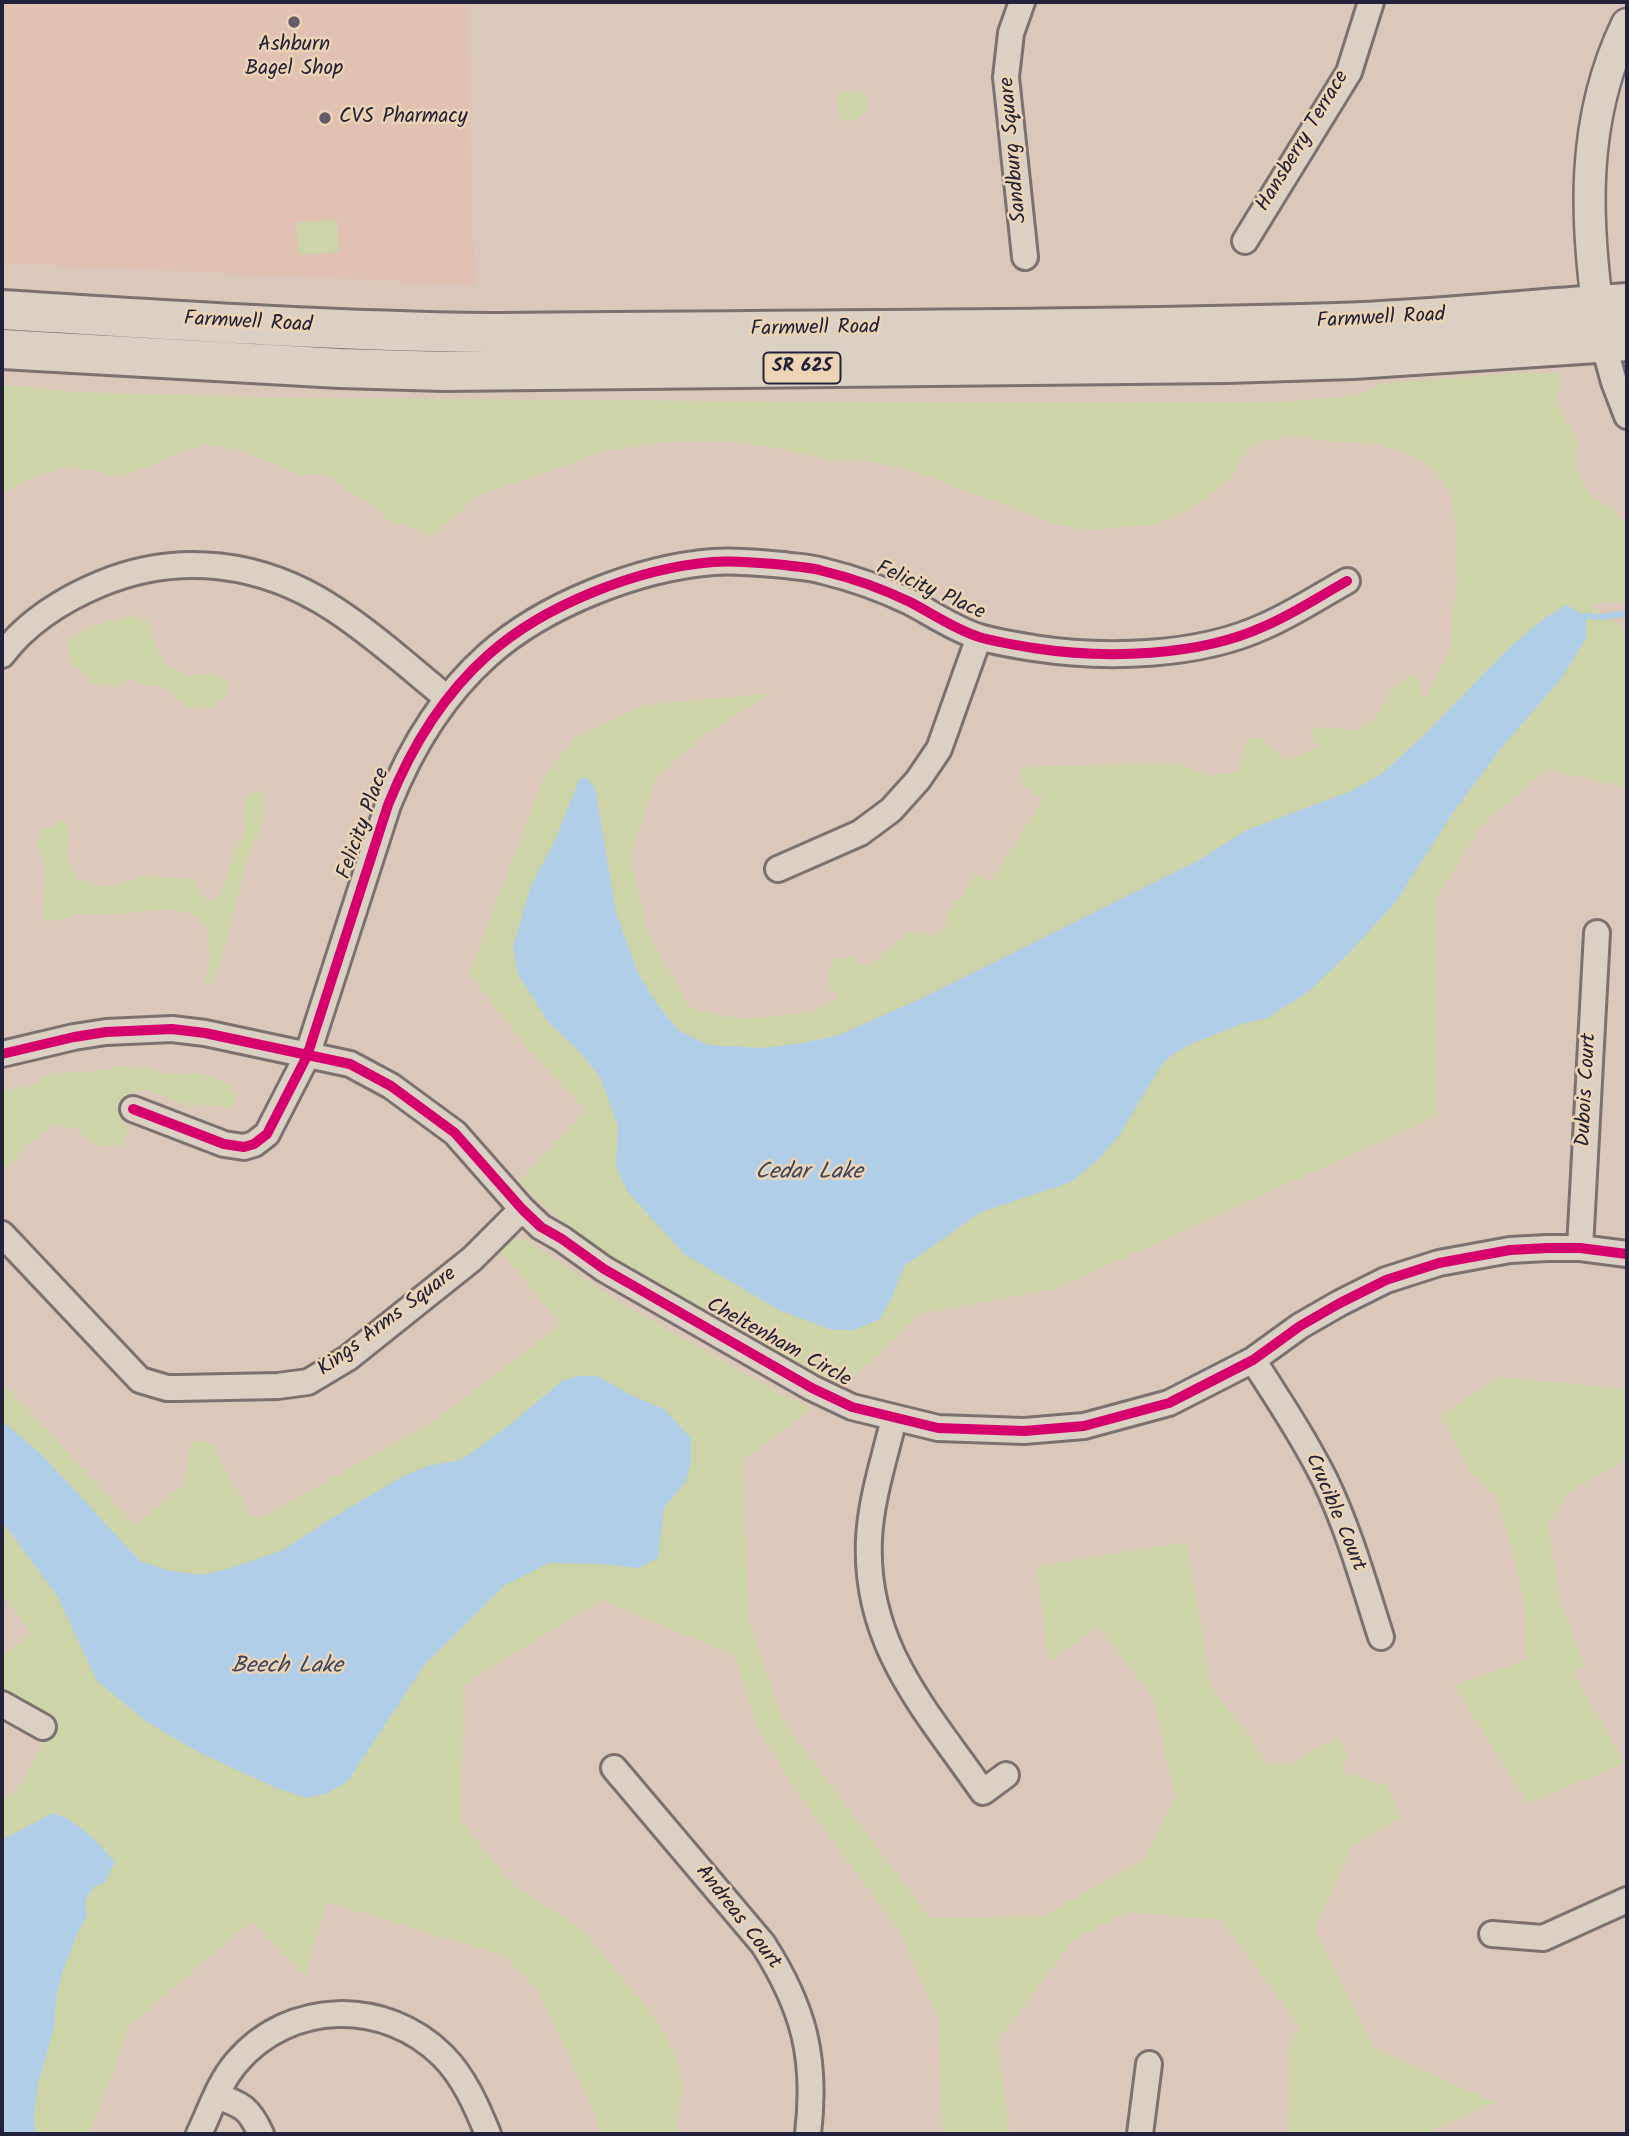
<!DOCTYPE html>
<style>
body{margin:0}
#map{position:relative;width:1629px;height:2136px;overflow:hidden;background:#dbc8bb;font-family:Kalam,sans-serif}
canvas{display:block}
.frame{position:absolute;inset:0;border:4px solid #22223b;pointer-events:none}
</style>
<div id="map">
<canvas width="1629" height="2136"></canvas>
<div class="frame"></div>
</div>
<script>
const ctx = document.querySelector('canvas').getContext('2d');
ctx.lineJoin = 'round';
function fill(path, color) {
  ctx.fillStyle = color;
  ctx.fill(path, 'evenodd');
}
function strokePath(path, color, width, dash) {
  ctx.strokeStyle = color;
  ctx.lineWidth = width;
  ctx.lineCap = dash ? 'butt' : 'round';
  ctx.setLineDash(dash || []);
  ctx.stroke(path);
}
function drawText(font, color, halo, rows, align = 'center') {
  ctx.font = font + ' Kalam,sans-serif';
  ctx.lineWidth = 5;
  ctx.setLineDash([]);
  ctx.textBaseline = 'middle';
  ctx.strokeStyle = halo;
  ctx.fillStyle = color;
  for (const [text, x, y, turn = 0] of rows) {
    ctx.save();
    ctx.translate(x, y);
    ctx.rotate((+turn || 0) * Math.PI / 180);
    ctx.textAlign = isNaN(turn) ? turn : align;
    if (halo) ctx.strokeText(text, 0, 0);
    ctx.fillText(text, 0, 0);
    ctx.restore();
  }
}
fill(new Path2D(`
 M2,2H466L475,285L2,263Z`), '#e0c1b2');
fill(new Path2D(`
 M837,92H866L867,109L856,121H839Z
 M337,219L339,252L299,255L296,223Z
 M1529,372L1557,374L1562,384L1556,398L1565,419L1578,440L1577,466L1584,486L1592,496L1611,507L1627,527V602L1590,604L1627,631V788L1547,769L1480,827L1436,900L1437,1116L1055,1289L919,1314L880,1355L843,1384L820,1376L776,1352L601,1250L562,1221L518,1182L586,1110L530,1052L469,974L543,779L575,737L645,705L771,693L704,735L656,778L631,855L646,928L690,1008L740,1019L813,1012L840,996L828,987L830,971L835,959L851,957L865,967L877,959L906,934L926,932L932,938L946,926V913L964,894L974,874L991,881L1044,798L1023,786L1021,770L1039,766L1177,763L1210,776L1237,771L1247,740L1261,737L1277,752L1283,760L1320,748L1312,739L1314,727L1356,730L1376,718L1390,693L1401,680L1415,674L1423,690L1416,700L1428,694L1451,648L1452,615L1458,584L1455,562L1457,535L1451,494L1435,472L1411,454L1376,444L1336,442L1291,435L1255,444L1243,456L1233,475L1211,495L1188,510L1155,525L1086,530L1056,524L907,469L866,461L828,460L777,448L729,441H674L605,451L478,496L431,537L414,528L391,522L371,504L345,489L329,475L298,474L240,450L205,444L171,455L146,468L119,477L92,470L66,467L32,477L2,494V385H4L76,392L295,398L998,403L1278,402L1340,397L1367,392L1384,383ZM1512,645L1502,747L1454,811L1395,903L1308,992L1267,1018L1241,1024L1186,1046L1168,1058L1071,1182L981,1212L904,1266L892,1297L880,1319L854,1330L616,1166L618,1126L600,1077L578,1050L548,1022L518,975L531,886L555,840L596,788L616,913L637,971L657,1004L678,1030L708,1045L762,1048L804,1043L839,1035L922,998L1199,860L1247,830L1349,792L1380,775L1423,736Z
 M136,615L150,624C156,651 163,673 193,675C200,676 209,673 216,675C220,676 226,681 230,684C220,710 211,708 185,707L165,687L148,685L130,679L114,687L92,683L69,660L67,640L94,625Z
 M260,791L265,795C268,829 255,833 247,861C238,897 229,932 220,967L213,984H205L210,958L208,931L191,913L168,909L108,915L79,914L58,920L42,922L46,869L36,846L41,831L65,819L69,831L67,858L78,880L108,887L147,876L193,879L208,902L221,896L232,854L245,832L243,817L245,796Z
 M124,1066L153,1069L168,1074L198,1073L226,1082L237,1095L233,1108L203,1104L192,1107L146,1090L129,1093L121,1105L128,1133L121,1145L105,1147L89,1141L78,1129L55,1124L28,1143L14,1162L2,1171V1091L30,1086L54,1073L89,1072Z
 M518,1239L529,1242L618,1301L781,1394L812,1408L743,1460L749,1622L783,1721L930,1918L1043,1916L1143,1860L1175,1797L1153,1697L1098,1626L1048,1662L1037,1566L1187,1542L1211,1687L1251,1738L1267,1764H1291L1314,1749L1338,1739L1348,1753L1342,1773L1387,1785L1401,1818L1352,1846L1315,1930L1374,2048L1494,2102L1426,2134H1287L1289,2096L1288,2046L1300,2027L1221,1920L1128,1912L1073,1940L998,2041L1010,2134H943L938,2017L899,1931L796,1791L757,1727L734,1655L601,1600L464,1684L461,1820L513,1885L582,1929L649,2010L666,2035L678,2063L683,2086L676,2134H604L599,2129L593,2109L538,1991L505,1956L327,1902L305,1976L252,1921L130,2025L90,2134H35L34,2114L38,2084L54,2027L56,1998L61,1976L77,1934L87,1916L85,1902L94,1887L53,1813L2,1840V1799L14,1794L45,1741L2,1715V1656L31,1633L2,1594V1522L58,1597L97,1681L198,1752L279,1789L328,1793L348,1781L424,1665L504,1585L549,1563L601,1564L638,1568L663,1530L664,1508L686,1481L691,1461L690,1438L664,1409L633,1396L512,1423L461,1460L427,1466L402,1477L332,1518L283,1550L234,1567L203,1575L170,1571L140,1561L42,1455L2,1421V1381L135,1525L183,1485L192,1440L211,1443L251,1516L263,1517L436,1420L560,1324L499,1249Z
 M1498,1377L1627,1389V1459L1571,1491L1548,1525L1561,1604L1585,1666L1574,1673L1624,1763L1528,1804L1454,1686L1525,1660L1526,1620L1519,1577L1498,1500L1470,1472L1440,1416Z`), '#cdd5a8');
fill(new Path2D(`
 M1566,605L1586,616V638L1561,679L1502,747L1454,811L1395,903L1348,954L1308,992L1267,1018L1241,1024L1186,1046L1168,1058L1159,1069L1120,1134L1099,1159L1071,1182L981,1212L904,1266L892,1297L880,1319L854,1330H832L779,1310L684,1254L627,1191L616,1166L618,1126L600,1077L578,1050L548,1022L518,974L513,946L531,886L555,840L579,780L586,777L595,788L616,913L637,971L657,1004L678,1030L708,1045L762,1048L804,1043L839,1035L922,998L1199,860L1247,830L1349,792L1380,775L1423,736L1512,645L1545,618Z
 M578,1376H597L633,1396L664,1409L691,1438V1461L686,1481L664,1508L658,1558L638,1568L601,1564L549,1563L505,1585L424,1665L348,1781L328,1793L307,1798L279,1789L198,1752L147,1722L97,1681L58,1597L2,1521V1421L42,1455L140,1561L170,1571L203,1575L234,1567L283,1550L332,1518L402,1477L427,1466L461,1460L512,1423L562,1381Z
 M53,1813C77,1820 99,1843 115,1862L105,1882L94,1887L88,1895L85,1902L87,1916L77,1934L61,1976L56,1998L54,2027L38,2084L34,2114L35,2134H2V1840Z`), '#b1cee8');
strokePath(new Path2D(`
 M1586,616L1603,617L1627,613`), '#b1cee8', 6);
const minor = new Path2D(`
 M1022,2L1011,33L1006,77L1025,257
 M1245,241L1349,72L1371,2
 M1603,342L1614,382L1627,416
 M2,655C27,622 62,600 100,584C179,551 263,562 334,609C374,635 410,668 447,698
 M778,869L860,833L891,810L918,780L939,749L979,637
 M2,1054L74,1037L106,1032L172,1029L205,1033L350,1064L391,1086L455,1133L522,1209L541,1227L562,1239L604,1269L812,1388L852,1407L938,1428L1024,1431L1084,1426L1169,1403L1253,1360L1300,1326L1340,1303L1386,1280L1439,1263L1510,1250L1547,1248H1580L1627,1254
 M133,1109L224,1144L244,1147L254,1144L267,1134L307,1056L388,805C410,750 443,695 488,655C544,605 638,568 713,562C736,560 761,563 784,565C797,567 810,567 823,571C852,578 883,589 910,602C933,614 954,629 979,637C996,642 1015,645 1033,648C1105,659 1198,657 1265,626C1293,614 1320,596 1347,581
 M2,1234L140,1380L167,1388H178L278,1386L308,1382L348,1358L472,1259L522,1209
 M1580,1248L1597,933
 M1253,1360C1278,1399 1304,1438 1325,1480C1349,1530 1364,1584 1381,1637
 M894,1418C885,1457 871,1498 869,1539C864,1645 926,1710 983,1792L1006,1775
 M2,1704L43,1727
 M614,1768L763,1944C804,2008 817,2058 808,2134
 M1492,1934L1543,1938L1627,1900
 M216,2096C243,2105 249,2108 261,2134
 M199,2134C210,2111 219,2083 236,2063C289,2000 385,1998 443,2056C464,2077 477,2107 488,2134
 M1140,2134L1149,2064`);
const tertiary = new Path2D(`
 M1600,325C1585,222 1580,121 1627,24`);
const primary = new Path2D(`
 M2,310C164,320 327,331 489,333C772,330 1054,331 1336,323C1433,320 1530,309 1627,303
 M2,349L340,368L444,371L1227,363L1353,359L1627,341`);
strokePath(minor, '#7a7170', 30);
strokePath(tertiary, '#7a7170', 35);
strokePath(primary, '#7a7170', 44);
strokePath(minor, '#dad0c4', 24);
strokePath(tertiary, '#dad0c4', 30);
strokePath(primary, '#dad0c4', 38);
strokePath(new Path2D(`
 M2,1054L74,1037L106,1032L172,1029L205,1033L350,1064L391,1086L455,1133L522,1209L541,1227L562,1239L604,1269L812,1388L852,1407L938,1428L1024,1431L1084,1426L1169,1403L1253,1360L1300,1326L1340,1303L1386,1280L1439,1263L1510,1250L1547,1248H1580L1627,1254
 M133,1109L224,1144L244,1147L254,1144L267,1134L307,1056L388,805C410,750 443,695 488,655C544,605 638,568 713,562C736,560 761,563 784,565C797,567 810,567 823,571C852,578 883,589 910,602C933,614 954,629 979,637C996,642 1015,645 1033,648C1105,659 1198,657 1265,626C1293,614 1320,596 1347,581`), '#d6006c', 10);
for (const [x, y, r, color] of [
 [294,22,7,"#635c68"],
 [325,118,7,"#635c68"]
]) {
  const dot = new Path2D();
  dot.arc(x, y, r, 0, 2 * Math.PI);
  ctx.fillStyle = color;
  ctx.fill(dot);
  strokePath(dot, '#ecd4b4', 2.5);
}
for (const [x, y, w] of [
 [802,368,77]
]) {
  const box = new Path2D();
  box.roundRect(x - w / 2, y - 15.5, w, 31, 5);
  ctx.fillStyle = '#ecd4b4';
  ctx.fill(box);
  strokePath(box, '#22223b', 2);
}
drawText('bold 19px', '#22223b', null, [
 ["SR 625",802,368]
]);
drawText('21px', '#22223b', '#ecd4b4', [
 ["Ashburn",294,46],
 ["Bagel Shop",294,70],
 ["CVS Pharmacy",339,118,"left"]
]);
drawText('21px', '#22223b', '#ecd4b4', [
 ["Hansberry Terrace",1304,142,-59],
 ["Sandburg Square",1015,150,-95],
 ["Farmwell Road",1381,320,-3],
 ["Farmwell Road",248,324,3],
 ["Farmwell Road",815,330,-1],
 ["Felicity Place",930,592,24],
 ["Felicity Place",365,824,-70],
 ["Dubois Court",1588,1090,-87],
 ["Kings Arms Square",388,1323,-37],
 ["Cheltenham Circle",778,1344,29],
 ["Crucible Court",1334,1513,67],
 ["Andreas Court",737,1918,52]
]);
drawText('italic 23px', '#3b4562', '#ecd4b4', [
 ["Cedar Lake",809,1174],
 ["Beech Lake",287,1668]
]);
</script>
